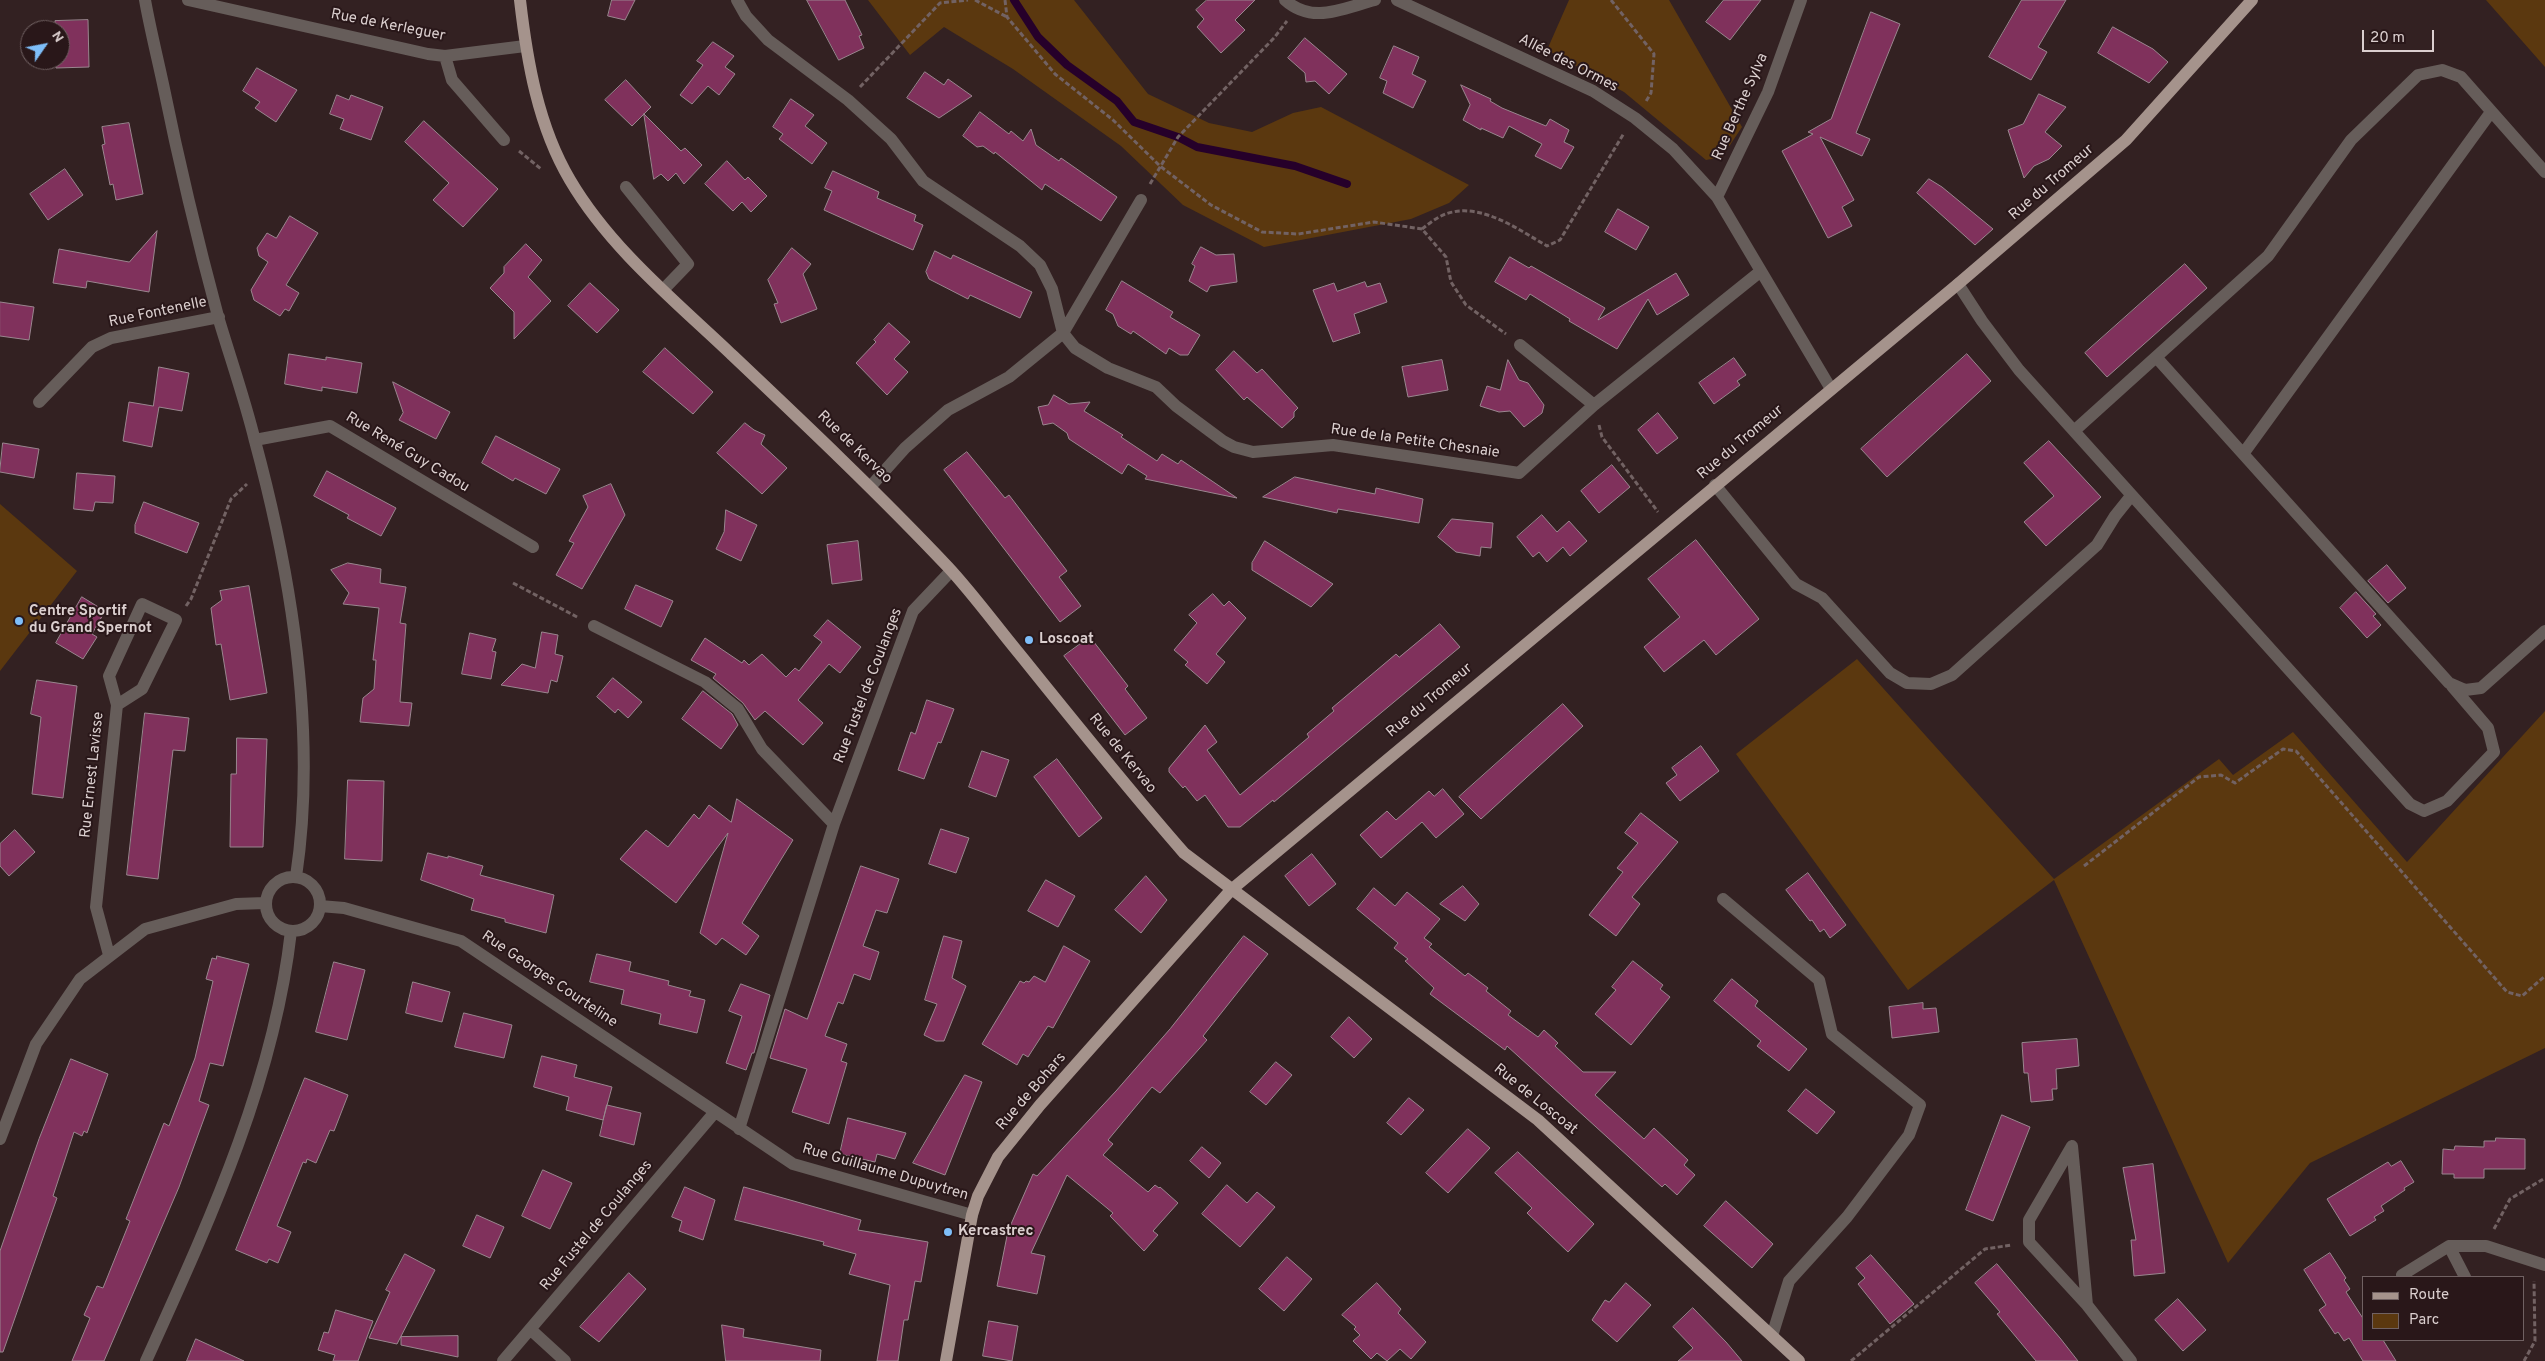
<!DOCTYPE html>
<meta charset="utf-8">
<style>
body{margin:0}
#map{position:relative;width:2545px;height:1361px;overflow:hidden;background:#332122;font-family:Overpass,sans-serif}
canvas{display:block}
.legend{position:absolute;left:2362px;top:1276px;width:162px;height:65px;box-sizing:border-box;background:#291719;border:1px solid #706162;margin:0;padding:6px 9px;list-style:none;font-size:15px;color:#dbcfcf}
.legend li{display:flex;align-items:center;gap:10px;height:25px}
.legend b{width:25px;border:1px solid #706162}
.north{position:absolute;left:20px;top:20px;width:50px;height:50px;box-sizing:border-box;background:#291719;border:1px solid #706162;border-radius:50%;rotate:57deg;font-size:14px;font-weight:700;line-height:20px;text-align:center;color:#dbcfcf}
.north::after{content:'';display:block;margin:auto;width:18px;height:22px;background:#7ebef9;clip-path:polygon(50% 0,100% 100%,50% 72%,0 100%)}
.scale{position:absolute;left:2362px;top:30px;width:72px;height:22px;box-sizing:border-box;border:2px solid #dbcfcf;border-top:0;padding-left:6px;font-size:15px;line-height:18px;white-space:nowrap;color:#dbcfcf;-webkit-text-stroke:4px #291719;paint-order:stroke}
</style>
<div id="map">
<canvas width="2545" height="1361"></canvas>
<ul class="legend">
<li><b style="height:6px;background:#a5938c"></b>Route</li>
<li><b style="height:14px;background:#5b380f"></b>Parc</li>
</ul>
<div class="north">N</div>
<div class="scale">20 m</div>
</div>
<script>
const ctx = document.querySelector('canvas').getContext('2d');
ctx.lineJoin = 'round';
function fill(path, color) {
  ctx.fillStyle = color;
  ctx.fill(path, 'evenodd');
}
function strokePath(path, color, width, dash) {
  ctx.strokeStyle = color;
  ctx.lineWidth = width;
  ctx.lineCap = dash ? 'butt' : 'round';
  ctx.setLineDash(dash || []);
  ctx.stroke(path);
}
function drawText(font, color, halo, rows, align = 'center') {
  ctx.font = font + ' Overpass,sans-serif';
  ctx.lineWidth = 4;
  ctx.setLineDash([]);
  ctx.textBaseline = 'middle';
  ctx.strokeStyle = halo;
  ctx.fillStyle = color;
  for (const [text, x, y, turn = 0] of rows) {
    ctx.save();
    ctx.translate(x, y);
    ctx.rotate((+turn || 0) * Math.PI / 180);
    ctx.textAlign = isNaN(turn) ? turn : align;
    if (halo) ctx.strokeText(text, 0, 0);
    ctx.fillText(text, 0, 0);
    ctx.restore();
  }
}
fill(new Path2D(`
 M868,0H1074L1148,94L1209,123L1252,132L1293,113L1321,107L1469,185L1449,203L1411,219L1264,247L1183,205L1121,146L1013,69L944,27L910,55Z
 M1569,0H1669L1742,127L1722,157L1706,160L1624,92L1547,50Z
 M2486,0H2545V67Z
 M0,504L77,571L0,671Z
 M1857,659L2054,879L2219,759L2233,775L2293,732L2407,862L2545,711V1048L2310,1163L2228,1263L2054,880L1908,990L1736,754Z`), '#5b380f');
strokePath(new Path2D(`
 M1014,0L1038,37L1067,65L1117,101L1134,122L1178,137L1197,147L1295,166L1347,184`), '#26002a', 8);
const building = new Path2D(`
 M612,0H635L625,20L608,16Z
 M807,0H845L862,35L859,36L864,48L839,60Z
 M1207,0H1255L1235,20L1245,30L1221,53L1197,27L1204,19L1196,10Z
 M1724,0H1761L1730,40L1706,22Z
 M2022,0H2066L2038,47L2047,52L2031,80L1989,57Z
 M1871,12L1900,24L1856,133L1870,139L1862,156L1820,137L1854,200L1842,207L1852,226L1828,238L1782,151L1813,134L1808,132L1831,119Z
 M88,20L89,67L56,68V60H60V30H55V21Z
 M2113,27L2153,49L2168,62L2149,83L2098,53Z
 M1305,38L1347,74L1329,94L1315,81L1306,82L1305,73L1288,58Z
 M713,42L734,56L725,67L735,74L719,95L708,86L692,104L680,95L703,65L697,61Z
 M1394,46L1419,57L1412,74L1426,81L1413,108L1383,93L1387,81L1380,78Z
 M257,68L297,90L276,122L255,108L260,102L243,91Z
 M925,72L944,85L948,79L972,96L939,118L907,98Z
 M626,80L651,107L632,126L605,100Z
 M1461,85L1491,99L1490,101L1502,108L1546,126L1550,119L1569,130L1564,142L1574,147L1561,169L1535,156L1542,144L1509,126L1503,138L1481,128V130L1463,120L1470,105Z
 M2039,94L2066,107L2045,132L2062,146L2049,159L2034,166L2024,178L2008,130L2023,124Z
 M337,95L349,100L351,95L383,107L371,140L340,129L344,119L330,114Z
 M791,99L814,115L805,126L827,143L812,164L779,139L783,134L773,127Z
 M980,112L1009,134L1011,131L1023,141L1031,129L1036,145L1059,161L1061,158L1117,197L1101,221L1045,184L1042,190L995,152L994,154L983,146L977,147L963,136Z
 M644,114L681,151L685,148L702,165L684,184L676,173L668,181L661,174L654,179Z
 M424,121L498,189L463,227L433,200L449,183L405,142Z
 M129,123L143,194L116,200L113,184L110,185L102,145L105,144L102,127Z
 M727,161L745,180L748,177L767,196L751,212L742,202L733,211L705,184Z
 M65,169L83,195L48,220L30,194Z
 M833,171L879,192L877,198L916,215L914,221L923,225L913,250L824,210L832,191L825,188Z
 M1929,179L1942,187L1993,229L1975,245L1917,193Z
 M1618,209L1649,227L1636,250L1605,232Z
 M290,216L318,233L286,285L299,293L289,311L285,309L280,316L254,300L251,290L268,262L259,256L257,248L267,233L276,238Z
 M157,231L149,292L87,281L86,288L53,283L59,249L129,262Z
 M526,244L542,260L528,277L551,301L514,339V312L490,288L504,273V267Z
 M1201,247L1216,255L1234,254L1237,282L1210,286L1207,292L1189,281L1195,266L1192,264Z
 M792,248L811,264L803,274L817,309L781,323L774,304L778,303L768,280Z
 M935,251L951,259L953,255L1032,292L1020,318L970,295L968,299L929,279L926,272Z
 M1510,257L1529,268L1531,266L1605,308L1598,320L1676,273L1689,295L1657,315L1648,299L1617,349L1569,321L1570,319L1530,294L1526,300L1495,282Z
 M2185,264L2207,288L2107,377L2085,353Z
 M1122,281L1173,312L1170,317L1200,335L1188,355H1180L1169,348L1166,354L1133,331L1131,334L1118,326L1113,314L1106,310Z
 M1365,282L1367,287L1380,283L1387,302L1354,314L1360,333L1333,342L1313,290L1334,283L1337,291Z
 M590,283L619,310L597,333L568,306Z
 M0,302L34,307L29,340L0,336Z
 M889,323L910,342L894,359L908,372L887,395L856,363L876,342L874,340Z
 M665,348L713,392L693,414L643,372Z
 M1234,351L1257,373L1262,369L1298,408L1294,412V417L1282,428L1247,397L1244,400L1216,370Z
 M289,354L326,360V357L362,363L357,393L322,387V391L285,384Z
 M1967,354L1991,381L1887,477L1861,449Z
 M1734,358L1746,375L1737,381L1740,385L1714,404L1699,383Z
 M1442,360L1448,390L1408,397L1402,367Z
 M1508,360L1519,380L1528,383L1544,405L1542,413L1524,427L1510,411L1499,412L1480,406L1487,386L1500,390Z
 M159,367L189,373L182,411L159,407L152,447L123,441L129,402L153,406Z
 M393,382L450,412L436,439L399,420L403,413Z
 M1054,395L1069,404L1090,402L1084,411L1123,435L1121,437L1157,461L1162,454L1178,464L1181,460L1237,498L1145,479L1147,476L1128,464L1122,474L1069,439L1067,433L1053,423L1043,425L1038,407L1048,405Z
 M1658,413L1678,438L1657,454L1638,430Z
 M745,423L754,430L765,435L761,444L787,468L762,494L717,453Z
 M496,436L560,469L546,494L515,478L513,481L482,463Z
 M2049,441L2101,497L2046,546L2024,522L2054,496L2024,463Z
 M3,443L39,449L34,478L0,472Z
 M967,452L1005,498L1009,495L1067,571L1059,577L1081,606L1060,622L944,470Z
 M1612,465L1630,487L1599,513L1581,491Z
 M327,471L396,508L381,536L347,518L349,515L314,496Z
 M77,473L115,476L113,503L95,502L93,511L74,509Z
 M1295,477L1375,494L1376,488L1423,499L1419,523L1338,509L1337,513L1263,497Z
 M611,484L625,515L582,589L556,575L574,543L569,541L588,507L583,496Z
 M144,502L199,523L187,553L135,533V525Z
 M726,510L757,525L741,561L716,549L724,532Z
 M1542,515L1557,532L1569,521L1587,541L1570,556L1563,547L1547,562L1539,552L1533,557L1517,537Z
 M1452,519L1493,523L1491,548L1481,547L1480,556L1456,552L1438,537Z
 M1696,540L1759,619L1716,655L1704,640L1664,672L1644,647L1680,617L1648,579Z
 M858,541L862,580L832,584L827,545Z
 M1265,541L1333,584L1311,607L1252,570V563Z
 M348,563L381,569L380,583L406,587L400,623L406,624L400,702L412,703L409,726L360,722L363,698L374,689L376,660H373L379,608L343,604L349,593L331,570Z
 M2387,565L2406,588L2388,603L2368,581Z
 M636,585L673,601L661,627L625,609Z
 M249,586L267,693L230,700L221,644L216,645L211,608L222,600L220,591Z
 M2356,592L2376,614L2373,616L2381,625L2367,638L2340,608Z
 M1213,594L1224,606L1229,601L1246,618L1216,654L1225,662L1207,684L1185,665L1188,662L1174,650L1197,623L1189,615Z
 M82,597L105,611L92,634L97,637L83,659L56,643Z
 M828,620L861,647L840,673L829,664L798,700L823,723L803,745L765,711L755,720L743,703L713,678L716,674L691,660L705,638L742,663L744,660L749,665L762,654L786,677L795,668L799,671L822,642L814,636Z
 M1440,624L1460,647L1274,802L1273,800L1240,827H1228L1205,795L1197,801L1185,786L1183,788L1169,772V768L1205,725L1217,742L1207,750L1240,795L1309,737L1307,734L1334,711L1332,708L1396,654L1399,657Z
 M542,632L558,635L555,654L563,656L557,682L551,680L548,693L501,685L522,664L535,668Z
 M470,633L496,639L492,651L496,652L491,679L462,674Z
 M1090,637L1128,686L1125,689L1147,718L1125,735L1064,656Z
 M613,678L642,702L628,718L618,709L615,713L597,697Z
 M37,680L77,686L63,798L32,794L41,717L31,714Z
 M703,691L732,714L738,725L721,749L682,719Z
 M927,700L954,709L941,743L938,742L924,779L898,770L911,732L915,734Z
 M1563,704L1583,726L1481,819L1459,797Z
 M145,713L189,718L185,751L173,750L158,879L127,875Z
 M237,738L267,739L263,847H230L231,774H236Z
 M1701,746L1719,771L1680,801L1666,783L1677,775L1672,768Z
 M982,751L1009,760L996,797L969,787Z
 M1057,759L1102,818L1079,837L1034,777Z
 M348,780L384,781L382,861L345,859Z
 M1443,789L1464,814L1436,838L1422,822L1381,858L1360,835L1387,811L1396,820L1429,791L1434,796Z
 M737,799L793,840L742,923L759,936L746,955L722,938L716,945L700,933L728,833L676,903L620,859L646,830L668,847L694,814L699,819L709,805L731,822Z
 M1641,813L1678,842L1632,897L1640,904L1616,936L1589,915L1623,872L1617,868L1638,843L1625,833Z
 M941,829L969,838L956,873L929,864Z
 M15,830L35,852L9,876L0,866V844Z
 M428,853L448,858V856L483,866L480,875L554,895L546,933L505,922V919L471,910L474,899L421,880Z
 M1312,854L1336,884L1309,906L1285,876Z
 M861,866L899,879L887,913L876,910L863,946L879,952L870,980L854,974L843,1004L838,1002L825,1036L847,1044L841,1061L847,1063L829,1124L792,1112L807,1069L770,1058L785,1009L807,1019Z
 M1808,873L1846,925L1830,938L1824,929L1820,932L1812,920L1810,921L1786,890Z
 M1146,876L1167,900L1141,933L1115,910Z
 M1046,880L1075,896L1058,927L1028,911Z
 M1463,886L1479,904L1465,921L1440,904Z
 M1374,888L1395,906L1407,892L1440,919L1424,938L1432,944L1429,947L1465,976L1468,973L1488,988L1486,991L1511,1011L1508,1015L1538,1037L1544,1030L1558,1043L1555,1046L1583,1072H1616L1595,1095L1644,1139L1654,1128L1688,1160L1684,1165L1695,1175L1677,1195L1665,1184L1662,1187L1640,1167L1507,1046L1505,1050L1430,994L1434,988L1405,961L1408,959L1394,948L1398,943L1357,909Z
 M944,936L962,941L952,978L966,986L944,1041H936L924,1035L937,1004L925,1000Z
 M1244,936L1268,954L1203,1036L1207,1040L1160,1093L1152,1087L1108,1140L1113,1144L1103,1155L1148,1192L1155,1185L1159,1188L1160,1187L1178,1203L1153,1231L1158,1235L1144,1251L1110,1216L1113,1213L1067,1175L1031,1253L1045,1256L1037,1294L997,1286L1008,1231L1033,1174L1037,1176L1116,1091L1170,1029Z
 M1064,946L1090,961L1053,1028L1048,1026L1028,1057L1023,1054L1017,1065L982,1044L1020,981L1024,983L1026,981L1029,982L1034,976L1045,982Z
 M597,954L631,962L629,971L669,981L668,985L691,991L689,996L705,1000L697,1033L659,1024L661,1014L621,1004L624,990L590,982Z
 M217,956L249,964L223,1066L210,1063L199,1101L209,1105L179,1187L104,1361H72L90,1318L84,1315L97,1286L103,1288L130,1221L126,1219L164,1123L169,1126L195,1058L213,981L206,979L212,958L216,959Z
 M1633,961L1663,985L1660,989L1670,997L1631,1045L1595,1014L1616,990L1612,987Z
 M334,962L365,970L347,1040L316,1032Z
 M1732,979L1758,1001L1755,1006L1807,1049L1789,1071L1757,1046L1761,1041L1714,1001Z
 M413,982L450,992L442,1022L406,1013Z
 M741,984L770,995L754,1053H752L746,1070L726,1063L742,1016L729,1011Z
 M1923,1003V1009L1936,1008L1939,1032L1892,1038L1889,1007Z
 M464,1013L512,1025L504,1058L455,1047Z
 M1349,1017L1372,1039L1354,1058L1331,1037Z
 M2077,1039L2079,1066L2056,1069L2057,1089H2052L2053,1100L2031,1102L2028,1073H2024L2022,1043Z
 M542,1056L577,1065L574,1077L612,1087L603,1120L566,1110L569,1097L534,1087Z
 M71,1059L108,1074L87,1133L84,1131L82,1136L74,1132L53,1196L57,1198L3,1352H0V1251L39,1139Z
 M1276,1062L1292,1075L1266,1105L1250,1092Z
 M965,1075L982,1082L945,1175L913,1163Z
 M305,1078L348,1095L334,1131L330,1130L316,1163L307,1159L306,1163L303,1162L277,1226L291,1232L278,1263L269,1259L267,1263L236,1250Z
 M1806,1089L1835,1112L1817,1134L1788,1111Z
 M1409,1098L1424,1110L1401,1135L1387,1123Z
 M607,1105L641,1113L634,1145L600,1136Z
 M2002,1115L2030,1127L1993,1221L1966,1210Z
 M848,1118L906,1133L895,1159L877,1154L875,1162L840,1154Z
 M1468,1129L1490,1148L1448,1193L1426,1173Z
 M2496,1138L2525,1139V1169H2484V1178H2454V1174H2442L2443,1149L2454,1150L2455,1146L2484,1147V1141H2495Z
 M1202,1147L1221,1163L1209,1178L1190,1161Z
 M1518,1152L1594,1224L1568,1252L1527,1213L1532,1208L1495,1173Z
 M2401,1161L2414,1182L2404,1188L2405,1190L2381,1206L2384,1211L2374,1217L2376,1220L2350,1236L2327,1199L2388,1162L2391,1166Z
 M2153,1164L2165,1273L2134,1276L2131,1240H2136L2123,1168Z
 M543,1170L572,1183L550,1229L522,1216Z
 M1227,1185L1247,1203L1257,1192L1275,1207L1240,1247L1202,1214Z
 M685,1187L715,1200L703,1240L679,1231L682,1221L672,1217Z
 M744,1187L861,1220L858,1230L928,1242L921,1282L915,1281L908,1320H904L898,1361H877L890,1285L849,1274L856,1254L823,1245L824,1242L735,1220Z
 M1726,1201L1773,1244L1752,1268L1704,1226Z
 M477,1215L504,1227L490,1258L463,1246Z
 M2330,1253L2346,1278L2344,1280L2350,1289L2346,1292L2364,1320V1340H2383L2396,1361H2363L2349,1338L2344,1341L2338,1332L2335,1334L2319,1310L2326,1305L2304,1270Z
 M405,1254L435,1270L397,1344L369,1338L390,1292L386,1290Z
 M1871,1255L1914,1304L1890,1324L1858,1284L1865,1278L1856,1268Z
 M1287,1257L1312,1279L1284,1311L1259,1289Z
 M1997,1264L2060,1338L2078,1361H2036L1997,1314L2000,1312L1975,1283Z
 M629,1273L646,1289L599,1342L580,1327Z
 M1377,1283L1401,1309L1398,1313L1426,1342L1411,1359L1400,1349L1387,1361L1377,1353L1371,1359L1353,1341L1360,1335L1354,1329L1356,1327L1342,1315Z
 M1626,1283L1651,1305L1617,1342L1592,1320L1605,1300L1609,1302Z
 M2178,1299L2206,1330L2183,1351L2155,1320Z
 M1693,1308L1726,1342L1742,1361H1678L1693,1348L1673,1327Z
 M336,1310L373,1321L358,1361H333L335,1355L318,1350L324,1332L328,1333Z
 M989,1321L1018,1326L1012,1361L983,1356Z
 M722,1325L744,1329L743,1337L821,1350L820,1361H726Z
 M458,1336V1357L401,1345V1337Z
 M196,1339L244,1361H187Z`);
fill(building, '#80315c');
strokePath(building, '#9a868f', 1);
strokePath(new Path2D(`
 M975,0L1007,17
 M1005,0L1007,17L1055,74L1113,120L1160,166L1211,205L1262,232L1298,234L1374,222L1422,229L1446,257L1451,282L1466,305L1506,334
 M1611,0L1654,54L1651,93L1645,103
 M860,87L940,3L968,0
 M519,151L541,169
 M1150,184L1178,137L1274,38L1287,21
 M1422,229C1431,222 1441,214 1453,212C1485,205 1521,231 1547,246L1560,240L1624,133
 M1599,425L1602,437L1658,512
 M513,583L579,618
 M186,606L191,599L231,499L247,484
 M2084,866L2199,777L2221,775L2235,783L2283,749L2296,751L2507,992L2522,996L2545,976
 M2494,1229L2510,1199L2545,1178
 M1851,1361L1985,1249L2012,1245
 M2524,1361L2535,1341L2534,1281`), '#726263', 3, [5, 2.5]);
strokePath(new Path2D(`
 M145,0C150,28 157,56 163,84C179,163 198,242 219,320C231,360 245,400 255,441C292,578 317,736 296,877
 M188,0L428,54L445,56L525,46
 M737,0L746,16L768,40L848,100L891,139L923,181L1020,246L1040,265L1052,289L1063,333L1075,348L1108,368L1156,387L1176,406L1223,441L1234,447L1253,452L1333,445L1519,473L1594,405L1761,271
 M1285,0C1313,25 1343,8 1375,0
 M1397,0L1593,91L1635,118L1673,149L1717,197L1831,389
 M445,56L452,80L504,140
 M2545,172L2461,77L2442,70L2418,75L2351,140L2268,256L2156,357L2449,683L2465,690L2481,688L2545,631
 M626,187L688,264L663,290
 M1717,197L1768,92L1801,0
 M1958,284L1982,321L2019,370L2410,804L2424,811L2447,801L2494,752L2488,728L2452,686
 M1520,345L1594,405
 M39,402L92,347L111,338L219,317
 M2074,431L2156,357
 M255,440L330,426L533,547
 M2243,454L2491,112
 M1715,485L1796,584L1822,598L1890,673L1907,683L1931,684L1952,675L2097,545L2115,516L2131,496
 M871,486L905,448L948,410L1009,377L1063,333L1141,200
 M594,626L705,682L738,709L762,749L834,824
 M266 904a27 27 0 1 1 54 0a27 27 0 1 1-54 0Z
 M1723,899L1819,980L1832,1034L1920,1105L1909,1135L1847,1217L1789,1281L1772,1336
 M320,906L344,908L461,941L793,1164L972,1215
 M109,955L96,907L117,705L109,676L142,604L176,620L142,689L117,705
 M739,1129L834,824L913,611L951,571
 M0,1139L36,1044L80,979L145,929L236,904L265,903
 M2449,1246L2465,1277
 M2403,1277L2402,1275L2449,1246H2486L2545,1265
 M2087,1305L2072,1146L2029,1220V1242L2087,1305L2131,1361
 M530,1329L565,1361
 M146,1361C208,1224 274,1083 291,931
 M503,1361L715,1112`), '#665d5a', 12);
strokePath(new Path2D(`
 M520,0C527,61 538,126 570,180C610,248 674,300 731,354C805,424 878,493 948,567C974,595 997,627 1022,657C1075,723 1128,789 1184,853L1538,1120L1799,1361
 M946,1361L972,1215L978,1196L998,1157L1040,1105L1231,890L1958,284L2126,140L2252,0`), '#a5938c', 12);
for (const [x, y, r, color] of [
 [19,621,5,"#7ebef9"],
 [1029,640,5,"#7ebef9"],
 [948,1232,5,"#7ebef9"]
]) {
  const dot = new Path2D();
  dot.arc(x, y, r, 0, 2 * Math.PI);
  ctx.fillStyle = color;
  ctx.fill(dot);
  strokePath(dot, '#291719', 2);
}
drawText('15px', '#dbcfcf', '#291719', [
 ["Rue de Kerleguer",388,26,11],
 ["Allée des Ormes",1568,64,27],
 ["Rue Berthe Sylva",1741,107,-66],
 ["Rue du Tromeur",2052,183,-41],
 ["Rue Fontenelle",158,313,-12],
 ["Rue de la Petite Chesnaie",1415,442,8],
 ["Rue du Tromeur",1741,443,-40],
 ["Rue de Kervao",854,448,44],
 ["Rue René Guy Cadou",407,453,31],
 ["Rue Fustel de Coulanges",869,686,-69],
 ["Rue du Tromeur",1430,701,-40],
 ["Rue de Kervao",1122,754,51],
 ["Rue Ernest Lavisse",93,775,-84],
 ["Rue Georges Courteline",549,980,34],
 ["Rue de Bohars",1032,1092,-49],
 ["Rue de Loscoat",1535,1100,39],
 ["Rue Guillaume Dupuytren",885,1173,16],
 ["Rue Fustel de Coulanges",597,1226,-50]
]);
drawText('bold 15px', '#dbcfcf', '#291719', [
 ["Centre Sportif",29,612],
 ["du Grand Spernot",29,629],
 ["Loscoat",1039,640],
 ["Kercastrec",958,1232]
], 'left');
</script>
